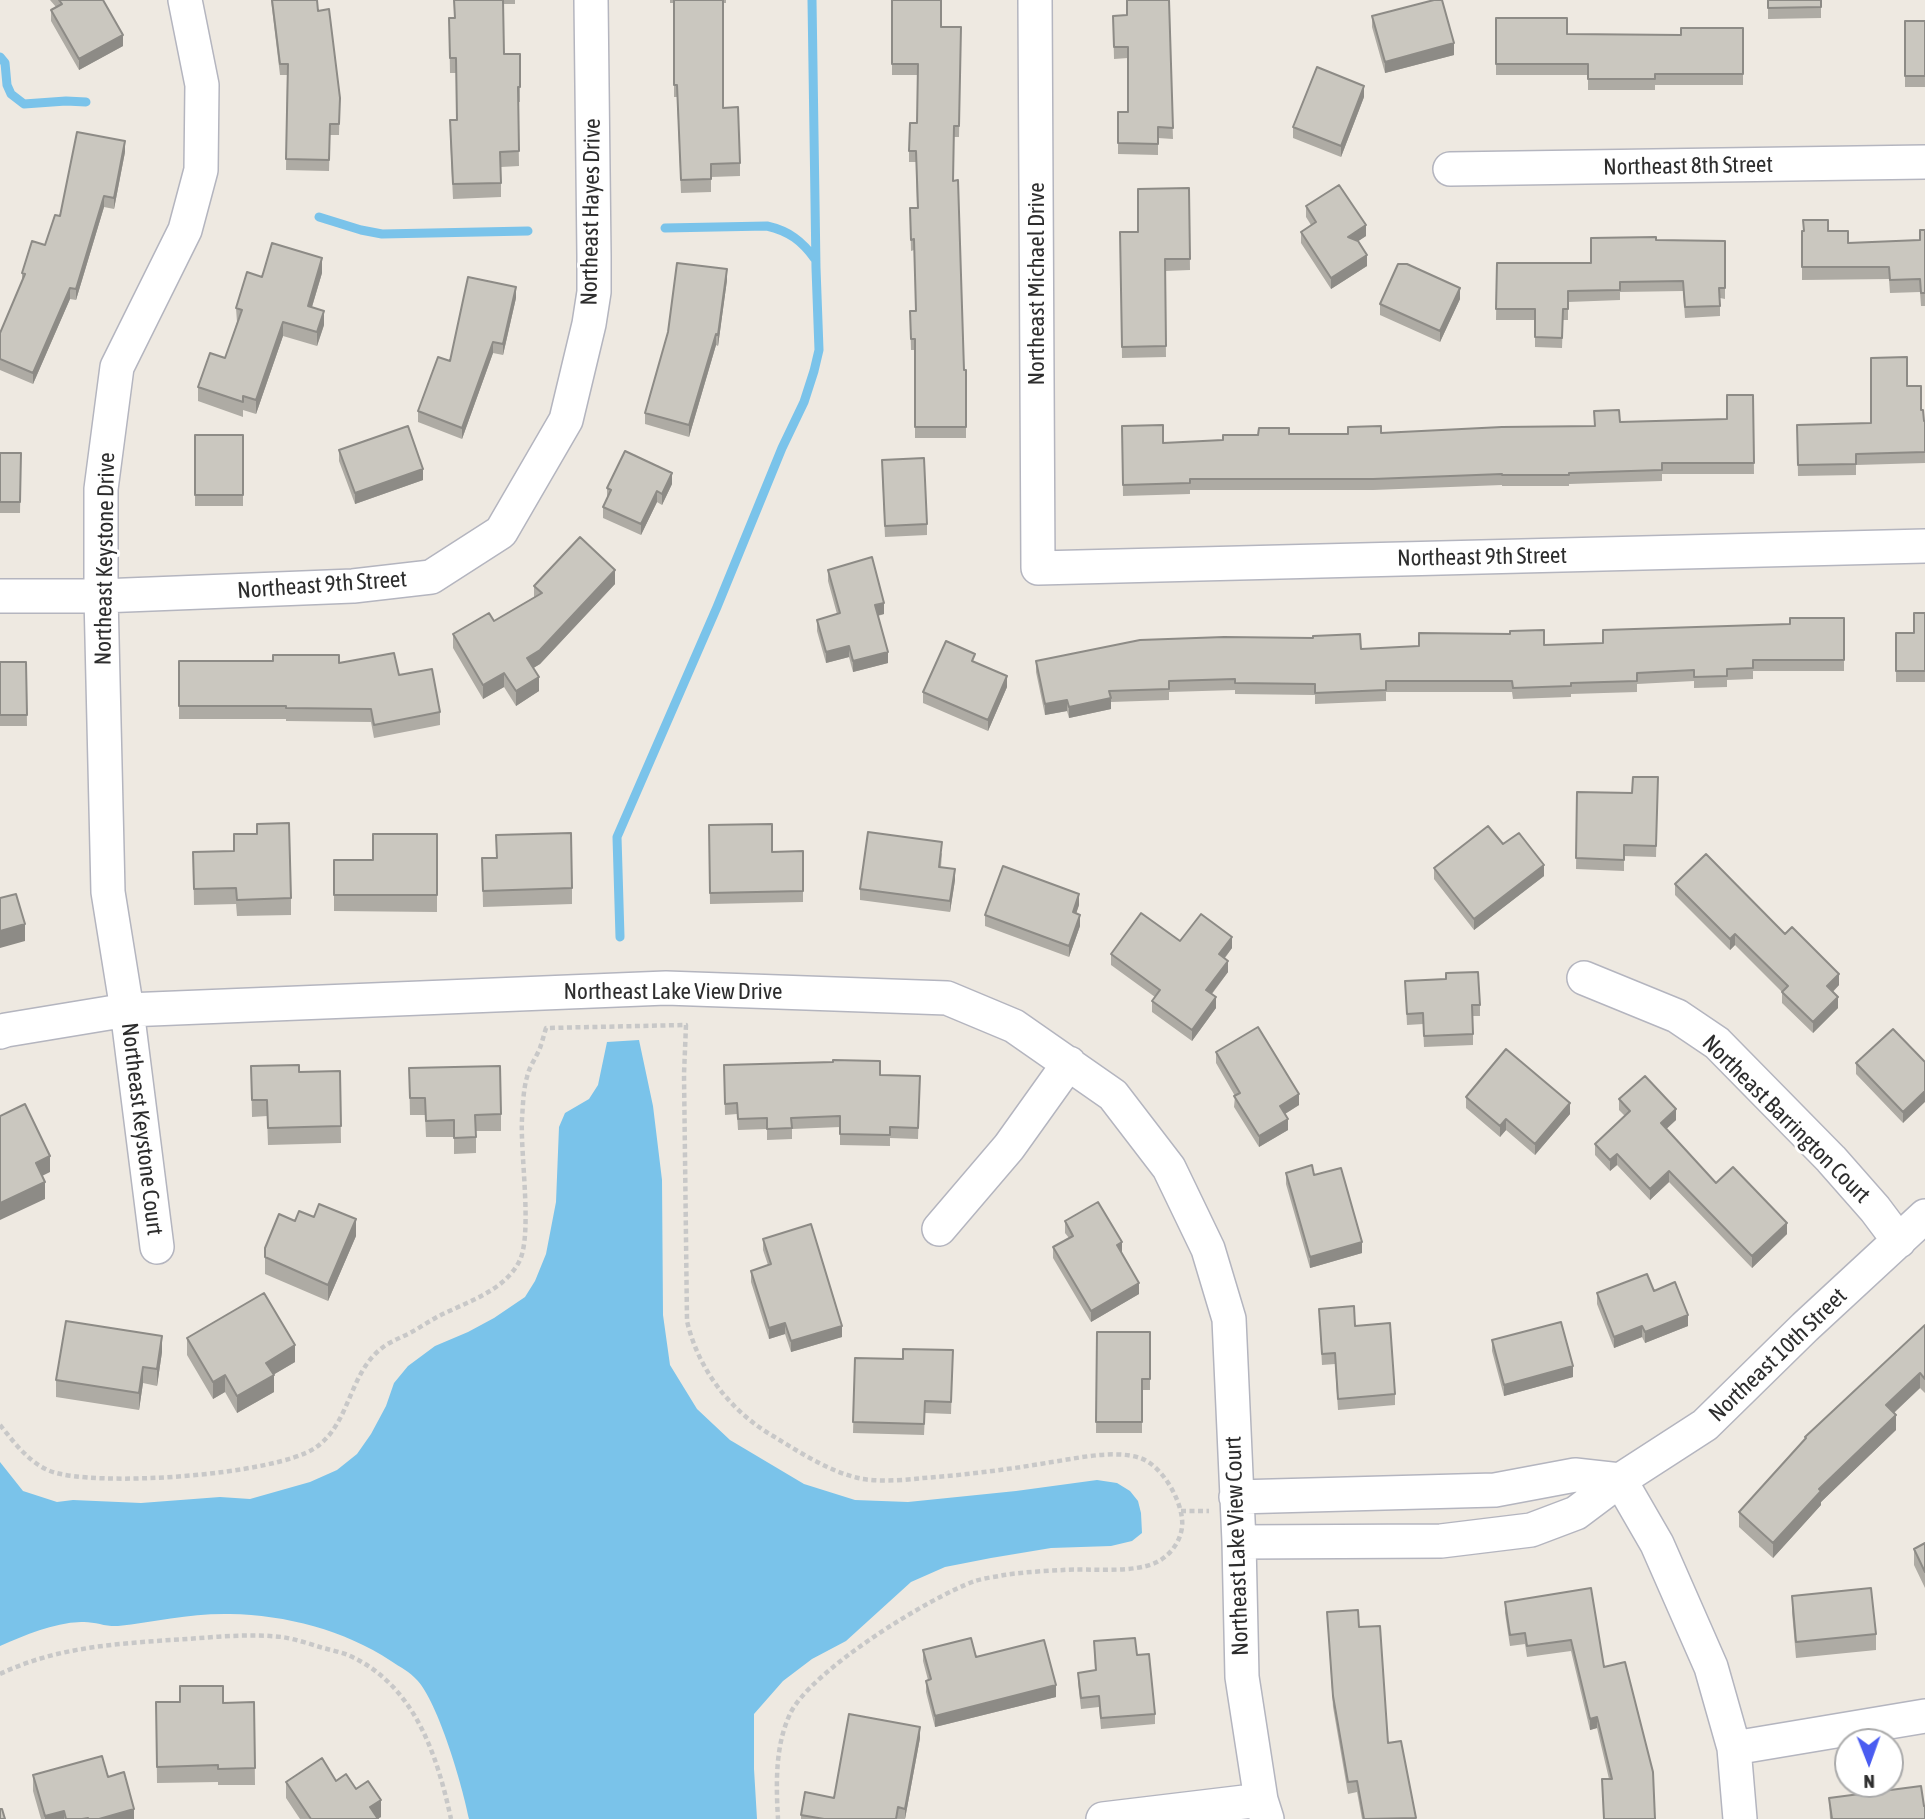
<!DOCTYPE html>
<style>
body{margin:0}
#map{position:relative;width:1925px;height:1819px;overflow:hidden;background:#eee9e1;font-family:"Asap Condensed",sans-serif}
canvas{display:block}
.north{position:absolute;left:1834px;top:1728px;width:70px;height:70px;box-sizing:border-box;background:#fff;border:2px solid #ababab;border-radius:50%;rotate:179deg;font-size:19px;font-weight:700;line-height:28px;text-align:center;color:#2d2d2d}
.north::after{content:'';display:block;margin:auto;width:24px;height:32px;background:#4a5cf1;clip-path:polygon(50% 0,100% 100%,50% 72%,0 100%)}
</style>
<div id="map">
<canvas width="1925" height="1819"></canvas>
<div class="north">N</div>
</div>
<script>
const ctx = document.querySelector('canvas').getContext('2d');
ctx.lineJoin = 'round';
function fill(path, color) {
  ctx.fillStyle = color;
  ctx.fill(path, 'evenodd');
}
function strokePath(path, color, width, dash) {
  ctx.strokeStyle = color;
  ctx.lineWidth = width;
  ctx.lineCap = dash ? 'butt' : 'round';
  ctx.setLineDash(dash || []);
  ctx.stroke(path);
}
function drawText(font, color, halo, rows, align = 'center') {
  ctx.font = font + ' "Asap Condensed",sans-serif';
  ctx.lineWidth = 6;
  ctx.setLineDash([]);
  ctx.textBaseline = 'middle';
  ctx.strokeStyle = halo;
  ctx.fillStyle = color;
  for (const [text, x, y, turn = 0] of rows) {
    ctx.save();
    ctx.translate(x, y);
    ctx.rotate((+turn || 0) * Math.PI / 180);
    ctx.textAlign = isNaN(turn) ? turn : align;
    if (halo) ctx.strokeText(text, 0, 0);
    ctx.fillText(text, 0, 0);
    ctx.restore();
  }
}
fill(new Path2D(`
 M639,1040L653,1106L662,1180L663,1315L670,1365L697,1409L730,1440L804,1484L855,1500L908,1502L1016,1491L1097,1480L1117,1483L1130,1491L1138,1501L1141,1513L1142,1533L1132,1541L1111,1546L1051,1548L991,1558L945,1567L911,1582L846,1641L812,1659L783,1681L754,1714V1769L757,1819H469C463,1787 438,1702 417,1680C410,1672 400,1667 391,1661C344,1630 286,1615 230,1614C192,1613 155,1622 118,1626C106,1627 94,1621 81,1622C52,1623 26,1635 0,1646V1462L23,1491L57,1502L73,1500L141,1503L220,1497L250,1499L310,1482L337,1470L357,1454L371,1434L386,1406L394,1383L408,1366L435,1346L468,1332L494,1318L525,1297L535,1281L546,1254L556,1202L559,1127L565,1113L589,1099L598,1085L607,1042Z`), '#7ac3ea');
strokePath(new Path2D(`
 M0,57L5,63L7,85L11,94L24,104L66,101L86,102
 M319,217L361,230L382,234L528,231
 M665,228L767,226C789,231 802,241 815,259
 M620,937L617,837L717,607L782,448L804,402L814,371L819,350L816,268L812,0`), '#7ac3ea', 9);
const minor = new Path2D(`
 M1035,0L1038,568L1925,546
 M1450,169L1925,162
 M0,596H101L353,586L431,577L501,532L566,420L589,324L594,292V256L591,0
 M1584,978L1677,1016L1717,1043L1831,1159L1875,1209L1899,1241
 M0,1032L6,1030L127,1010L666,988L947,998L1014,1026L1113,1095L1169,1168L1208,1249L1229,1319L1239,1542L1242,1677L1261,1800L1267,1819
 M939,1229L1009,1147L1069,1063
 M157,1247L127,1010L108,892L101,596V489L117,367L185,230L201,170L202,85L185,0
 M1620,1480L1657,1544L1711,1667L1734,1748L1740,1819
 M1236,1497L1495,1490L1575,1475L1620,1480
 M1239,1542L1441,1541L1531,1530L1576,1513L1620,1480L1705,1425L1805,1327L1925,1216
 M1734,1748L1925,1716
 M1103,1819L1261,1800`);
strokePath(minor, '#b4b5bf', 36);
strokePath(new Path2D(`
 M0,1425C14,1442 28,1462 50,1471C95,1488 275,1475 315,1448C352,1423 348,1370 386,1345C394,1340 402,1337 410,1333C419,1328 428,1322 437,1317C466,1302 503,1292 519,1262C533,1236 520,1153 522,1119C523,1106 523,1091 527,1077C529,1067 536,1058 540,1048C542,1042 544,1035 546,1028L686,1025L684,1074L687,1321C698,1369 730,1411 773,1436C801,1453 831,1473 863,1479C882,1482 904,1480 923,1478C964,1475 1005,1470 1046,1463C1074,1459 1113,1449 1140,1458C1161,1465 1180,1497 1182,1519C1184,1536 1173,1554 1157,1562C1133,1574 1090,1568 1063,1570C1044,1571 1024,1572 1004,1575C995,1577 984,1578 975,1581C930,1597 810,1671 790,1714C775,1746 776,1784 778,1819
 M1181,1511H1209
 M0,1674C54,1648 112,1644 170,1640C207,1638 245,1633 282,1637C295,1639 310,1644 323,1648C331,1650 340,1652 348,1655C414,1684 437,1754 451,1819`), '#c8c8c8', 4.5, [5, 3.5]);
strokePath(minor, '#fff', 33);
fill(new Path2D(`
 M50,0H103L123,46L79,70L51,21V10L56,7Z
 M271,0H317L318,11L340,98L339,135H330L329,171L286,170L287,75H280Z
 M454,0H515V4H503L504,54H520V102H518L519,166L501,167V197L453,199L450,135L457,120L456,73H450L449,18H454Z
 M670,0H726V3H723V108L740,163V176L711,177V192L681,193L677,97H674V3H670Z
 M892,0L941,27H961L959,137H954L953,181L964,370H966V438H915V350H911L910,311H916L914,250L911,251L910,208H917L916,162H909V151L917,123L918,75H892Z
 M1169,0L1173,139L1158,138V155L1118,154V112H1128V58L1114,59L1113,16L1127,15Z
 M1768,0H1821V18L1768,19Z
 M1372,16L1454,55L1385,73L1372,27Z
 M1496,18L1567,34L1681,35L1743,28V85H1655V90H1588V75H1496Z
 M1905,21H1925V87H1905Z
 M1364,97L1341,157L1293,138V127Z
 M125,152L114,209L104,207L76,300L70,299L33,384L0,370V333L22,281V273L45,245L60,216Z
 M1189,188L1190,270L1165,271L1166,357L1122,358L1120,232H1138Z
 M1306,206L1366,236L1358,241L1367,266L1331,289L1301,243V232L1311,225L1306,217Z
 M1803,220L1828,231L1848,243L1920,240L1925,230V306H1921L1920,292L1890,293L1889,279L1802,280V231H1803Z
 M1656,240L1725,241V299L1720,298V316L1685,318L1683,291L1620,292V300L1568,302V320H1563L1562,348L1535,347V320H1496L1497,263H1591Z
 M322,273L312,307L324,325L317,346L283,336L256,414L243,410V417L198,401V387L225,358L237,322L236,308L262,277Z
 M727,280L718,346L716,345L689,437L645,424V413Z
 M516,298L503,355L493,353L462,439L418,422V411L450,361Z
 M1460,299L1440,342L1380,315V304Z
 M1907,386L1921,410L1924,421H1925V463L1856,465V475L1798,476L1797,425L1871,423Z
 M1753,395L1754,474H1662V481L1569,484V486H1502V485L1373,490H1190V494L1123,496L1122,426L1163,443L1223,440L1258,435L1289,434H1348L1595,426L1620,422L1727,419Z
 M195,435H243V506H195Z
 M339,450L423,480L355,504L339,461Z
 M0,453H21L20,513H0Z
 M882,471L927,524V535L885,537Z
 M672,484L662,505L657,502L641,535L603,518V507L607,498V488Z
 M828,570L884,614L878,616L888,663L853,672L849,657L826,663L817,631V620L837,614L828,581Z
 M615,584L540,664L533,668L539,691L516,706L504,687L483,699L453,648V634L494,621L534,597V586Z
 M1925,613V682H1896V633H1914Z
 M1844,618V671H1753V679L1727,680V687L1694,688V681L1637,684V692L1571,694V697L1513,699L1512,692H1386V701L1315,704V695L1235,694V690L1169,692V700L1111,702V709L1069,718L1067,711L1045,715L1036,672V661L1361,649L1603,643Z
 M179,661L339,663L399,675L440,712V725L374,738L371,722L286,721V719H179Z
 M0,662H26L27,726H0Z
 M1007,687L988,731L923,703V692Z
 M1658,777L1656,857L1624,856V871L1576,869L1577,792L1632,793Z
 M709,825L772,852L803,851V902L710,904Z
 M257,834L291,898V915L237,916L236,904L194,905L193,852L234,851Z
 M437,834V912L334,911V860H373Z
 M496,835L572,888V904L483,907L482,858H496Z
 M1503,844L1544,876L1474,930L1434,879V868Z
 M942,853L941,867L955,880L950,912L860,900V889Z
 M1675,884L1785,934L1839,985L1833,992L1838,1008L1813,1033L1782,1003V992L1735,945L1730,950L1675,895Z
 M1079,905L1076,913L1080,926L1069,957L985,926V915Z
 M1180,941L1232,948L1225,958L1228,972L1212,994L1216,1008L1192,1041L1152,1012V1001L1155,997L1111,965V954Z
 M1405,981L1480,1005V1016H1473V1045L1424,1047L1423,1024L1407,1025Z
 M1216,1052L1299,1105L1285,1114L1288,1130L1259,1147L1234,1107L1235,1096L1216,1063Z
 M1925,1062L1903,1123L1856,1074V1063Z
 M724,1065L880,1075L920,1076L918,1139L890,1138V1146L840,1145V1127L792,1129V1139L767,1140V1129L738,1130L737,1114L725,1115Z
 M251,1066L299,1072L340,1071L341,1143L268,1145L267,1116L252,1117Z
 M409,1068L501,1114V1131H476V1153L454,1154V1137H426L425,1115H410Z
 M1466,1097L1570,1114L1535,1155L1506,1130L1500,1137L1466,1108Z
 M1619,1099L1676,1120L1666,1129L1716,1183L1787,1234L1752,1268L1669,1182L1650,1200L1617,1165L1610,1171L1595,1155V1144L1625,1116L1619,1110Z
 M1286,1173L1314,1175L1362,1253L1310,1268L1286,1184Z
 M295,1221L356,1236L328,1301L265,1274V1248Z
 M1065,1221L1122,1253H1121L1139,1294L1091,1322L1053,1258V1247L1069,1238L1065,1233Z
 M763,1239L842,1337L791,1352L785,1334L769,1339L751,1282V1271L768,1265L763,1250Z
 M1654,1291L1688,1326L1645,1343L1642,1337L1614,1348L1597,1304V1293Z
 M1319,1309L1355,1326L1395,1394V1405L1338,1410L1335,1364L1322,1365Z
 M1925,1325V1393L1920,1388L1894,1413L1896,1430L1821,1502V1505L1773,1558L1739,1527V1512L1805,1440V1437Z
 M1097,1332H1150V1390H1142V1433H1096Z
 M187,1338L295,1362L273,1375L274,1392L237,1413L225,1392L213,1399L187,1355Z
 M1492,1340L1573,1377L1504,1396L1492,1351Z
 M953,1350L951,1414L925,1413L924,1435L853,1433L855,1358L903,1359Z
 M162,1352L157,1386L143,1383L139,1410L56,1397V1380Z
 M1925,1543V1588L1914,1565V1549Z
 M1591,1588L1604,1667L1655,1819H1604L1602,1779H1609L1597,1728L1590,1730L1571,1651L1527,1657L1525,1644L1510,1646L1505,1613V1602Z
 M1792,1596L1876,1634V1650L1796,1658L1792,1612Z
 M1327,1612L1359,1627L1388,1743L1401,1741L1416,1819H1362L1357,1792L1348,1794L1333,1707Z
 M1094,1641L1137,1655L1155,1714V1724L1101,1729L1099,1707L1081,1709L1078,1683V1673L1095,1670Z
 M923,1650L976,1657L1056,1697L935,1727L926,1692V1681L928,1680L923,1661Z
 M156,1702H254L255,1785H218V1782L157,1783Z
 M920,1738L905,1819H801V1815L834,1798Z
 M33,1775L108,1777L134,1819H41L33,1791Z
 M336,1781L356,1789L381,1817L378,1819H300L286,1798V1782Z
 M1829,1798L1924,1806L1925,1819H1830Z`), '#aeaba4');
fill(new Path2D(`
 M123,35V46L79,70V59Z
 M1454,43V55L1385,73V62Z
 M1364,86V97L1341,157V146Z
 M125,141V152L114,209V198Z
 M104,196V207L76,300V289Z
 M1366,225V236L1348,248V237Z
 M1367,255V266L1331,289V278Z
 M322,258V273L308,320V306Z
 M727,269V280L718,346V335Z
 M516,287V298L503,355V344Z
 M70,288V299L33,384V373Z
 M1460,288V299L1440,342V331Z
 M324,311V325L317,346V332Z
 M283,322V336L256,414V400Z
 M716,334V345L689,437V425Z
 M493,342V353L462,439V428Z
 M423,469V480L355,504V493Z
 M672,473V484L662,505V494Z
 M657,491V502L641,535V524Z
 M615,570V584L540,664L527,672V658Z
 M884,603V614L875,616V605Z
 M849,646V657L826,663V652Z
 M888,652V663L853,672V661Z
 M504,673V687L483,699V685Z
 M1007,676V687L988,731V720Z
 M539,677V691L516,706V691Z
 M1111,698V709L1069,718V707Z
 M1067,700V711L1045,715V704Z
 M1544,865V876L1474,930V919Z
 M955,869V880L950,912V901Z
 M1079,894V905L1073,923V912Z
 M1080,915V926L1069,957V946Z
 M25,924V941L0,948V931Z
 M1735,934V945L1730,950V939Z
 M1232,937V948L1219,965V954Z
 M1228,961V972L1206,1001V990Z
 M1839,974V985L1827,997V986Z
 M1216,997V1008L1192,1041V1030Z
 M1838,997V1008L1813,1033V1022Z
 M1925,1091V1102L1903,1123V1112Z
 M1299,1094V1105L1280,1117V1106Z
 M1570,1103V1114L1535,1155V1144Z
 M1676,1109V1120L1661,1134V1123Z
 M1288,1119V1130L1259,1147V1136Z
 M1506,1119V1130L1500,1137V1126Z
 M1617,1154V1165L1610,1171V1160Z
 M50,1156V1172L36,1179V1163Z
 M1669,1171V1182L1650,1200V1189Z
 M45,1182V1199L0,1220V1203Z
 M356,1219V1236L328,1301V1285Z
 M1787,1223V1234L1752,1268V1256Z
 M1122,1242V1253L1117,1256V1245Z
 M1362,1242V1253L1310,1268V1257Z
 M1139,1283V1294L1091,1322V1311Z
 M1688,1315V1326L1645,1343V1332Z
 M785,1323V1334L769,1339V1328Z
 M842,1326V1337L791,1352V1341Z
 M1642,1326V1337L1614,1348V1337Z
 M162,1336V1352L157,1386V1369Z
 M295,1345V1362L266,1379V1363Z
 M1573,1366V1377L1504,1396V1385Z
 M143,1367V1383L139,1410V1393Z
 M1920,1373V1388L1886,1420V1405Z
 M225,1375V1392L213,1399V1382Z
 M274,1375V1392L237,1413V1396Z
 M1896,1415V1430L1821,1502V1505L1773,1558V1543L1819,1489Z
 M1056,1685V1697L935,1727V1716Z
 M1597,1717V1728L1590,1730V1719Z
 M920,1727V1738L905,1819V1809Z
 M381,1800V1817L377,1819L370,1807Z
 M134,1809V1819H99Z
 M64,1811V1819H45V1816Z`), '#8d8b86');
const building = new Path2D(`
 M59,0H103L123,35L79,59L51,10L62,4Z
 M272,0H317L318,11L329,9L340,98L339,124H330L329,160L286,159L288,64H280Z
 M454,0H503L504,54H520V87H518L519,151L500,152L501,183L453,184L450,120H457L456,58H450L449,18H455Z
 M674,0H723V108L738,107L740,163L711,164V179L681,180L677,85H674Z
 M892,0H941V27H961L959,126H954L953,181L958,180L964,370H966V427H915V339H911L910,311H916L914,239L911,240L910,208H918L916,151H909L910,123H917L918,64H892Z
 M1127,0H1169L1173,128L1158,127V144L1118,143V112H1128V47H1114L1113,16L1127,15Z
 M1434,0H1442L1454,43L1385,62L1372,16Z
 M1768,0H1821V7L1768,8Z
 M1496,18H1567V34L1681,35V28H1743V74H1655V79H1588V64H1496Z
 M1905,21H1925V76H1905Z
 M1317,67L1364,86L1341,146L1293,127Z
 M77,132L125,141L114,198L104,196L76,289L70,288L33,373L0,359V333L25,274L22,273L32,241L45,245L55,215L60,216Z
 M1339,185L1366,225L1348,237L1358,241L1367,255L1331,278L1301,232L1316,222L1306,206Z
 M1189,188L1190,259H1165L1166,346L1122,347L1120,232H1138V189Z
 M1803,220H1828V231H1848V243L1920,240V230H1925V293H1921L1920,279L1890,280L1889,267H1802V231H1804Z
 M1656,237V240L1725,241V288H1719L1720,306L1685,307L1683,281L1620,282V290L1568,291V309H1563L1562,338L1535,337V309H1496L1497,263H1591V238Z
 M272,243L322,258L308,306L324,311L317,332L283,322L256,400L243,396V402L198,387L210,353L225,358L242,310L236,308L247,272L262,277Z
 M677,263L727,269L718,335L716,334L689,425L645,413L668,332Z
 M1398,264H1407L1460,288L1440,331L1380,304Z
 M468,277L516,287L503,344L493,342L462,428L418,411L438,357L450,361Z
 M1907,357V386H1921V410H1923L1924,421H1925V452L1856,454V464L1798,465L1797,425L1871,423V358Z
 M1727,395H1753L1754,463H1662V470L1569,473V475H1502V474L1373,479H1190V483L1123,485L1122,426L1163,425V443L1223,440V435H1258L1259,428H1289V434H1348V427L1381,426V433L1502,427L1595,426L1594,411L1619,410L1620,422L1727,419Z
 M408,426L423,469L355,493L339,450Z
 M195,435H243V495H195Z
 M625,451L672,473L662,494L657,491L641,524L603,507L611,490L607,488Z
 M0,453H21L20,502H0Z
 M924,458L927,524L885,526L882,460Z
 M580,537L615,570L540,650L527,658L539,677L516,691L504,673L483,685L453,634L489,613L494,621L542,593L534,586Z
 M872,557L884,603L875,605L888,652L853,661L849,646L826,652L817,620L840,613L828,570Z
 M1914,613H1925V671H1896V633H1914Z
 M1790,618H1844V660H1753V668L1727,669V676L1694,677V670L1637,673V681L1571,683V686L1513,688L1512,681H1386V690L1315,693V684L1235,683V679L1169,681V689L1109,691L1111,698L1069,707L1067,700L1045,704L1036,661L1140,640L1224,637L1313,638V636L1360,634L1361,649L1419,646V633L1510,634V631L1544,630V645L1603,643V630L1790,624Z
 M946,641L975,654L972,661L1007,676L988,720L923,692Z
 M394,653L399,675L432,669L440,712L374,725L371,709L286,708V706H179V661H273V655H339V663Z
 M0,662H26L27,715H0Z
 M1633,777H1658L1656,846L1624,845V860L1576,858L1577,792L1632,793Z
 M289,823L291,898L237,900L236,888L194,889L193,852L234,851V834H257V824Z
 M772,824V852L803,851V891L710,893L709,825Z
 M1488,826L1503,844L1519,833L1544,865L1474,919L1434,868Z
 M868,832L942,842L939,867L955,869L950,901L860,889Z
 M571,833L572,888L483,891L482,858H497L496,835Z
 M373,834H437V895H334V860H373Z
 M1706,854L1785,934L1792,927L1839,974L1827,986L1838,997L1813,1022L1782,992L1788,986L1735,934L1730,939L1675,884Z
 M1003,866L1079,894L1073,912L1080,915L1069,946L985,915Z
 M16,894L25,924L0,931V898Z
 M1141,913L1180,941L1201,914L1232,937L1219,954L1228,961L1206,990L1216,997L1192,1030L1152,1001L1160,990L1111,954Z
 M1478,972L1480,1005H1472L1473,1034L1424,1036L1423,1013L1407,1014L1405,981L1446,979V973Z
 M1258,1027L1299,1094L1280,1106L1288,1119L1259,1136L1234,1096L1240,1093L1216,1052Z
 M1893,1029L1925,1062V1091L1903,1112L1856,1063Z
 M1506,1049L1570,1103L1535,1144L1506,1119L1500,1126L1466,1097Z
 M833,1060L880,1061V1075L920,1076L918,1128L890,1127V1135L840,1134V1116L791,1118L792,1128L767,1129V1118L738,1119L737,1103L725,1104L724,1065L833,1062Z
 M299,1065V1072L340,1071L341,1126L268,1128L267,1100H252L251,1066Z
 M500,1066L501,1114L475,1115L476,1137L454,1138V1120L426,1121L425,1098H410L409,1068Z
 M1645,1076L1676,1109L1661,1123L1716,1183L1733,1167L1787,1223L1752,1256L1669,1171L1650,1189L1617,1154L1610,1160L1595,1144L1630,1111L1619,1099Z
 M25,1104L50,1156L36,1163L45,1182L0,1203V1116Z
 M1312,1165L1314,1175L1341,1168L1362,1242L1310,1257L1286,1173Z
 M1098,1202L1122,1242L1117,1245L1139,1283L1091,1311L1053,1247L1073,1236L1065,1221Z
 M319,1204L356,1219L328,1285L265,1257V1248L279,1214L295,1221L299,1211L314,1217Z
 M811,1224L842,1326L791,1341L785,1323L769,1328L751,1271L771,1264L763,1239Z
 M1647,1274L1654,1291L1675,1282L1688,1315L1645,1332L1642,1326L1614,1337L1597,1293Z
 M264,1293L295,1345L266,1363L274,1375L237,1396L225,1375L213,1382L187,1338Z
 M1354,1306L1355,1326L1390,1323L1395,1394L1338,1399L1335,1353L1322,1354L1319,1309Z
 M66,1321L162,1336L157,1369L143,1367L139,1393L56,1380Z
 M1561,1322L1573,1366L1504,1385L1492,1340Z
 M1925,1325V1379L1920,1373L1886,1405L1896,1415L1819,1489L1821,1491L1773,1543L1739,1512L1806,1438L1805,1437Z
 M1097,1332H1150V1379H1142V1422H1096Z
 M903,1349L953,1350L951,1402L925,1401L924,1424L853,1422L855,1358L903,1359Z
 M1925,1543V1572L1914,1549Z
 M1591,1588L1604,1667L1625,1662L1653,1772L1655,1819H1604L1602,1779H1612L1597,1717L1590,1719L1571,1640L1527,1646L1525,1633L1510,1635L1505,1602Z
 M1871,1588L1876,1634L1796,1642L1792,1596Z
 M1358,1610L1359,1627L1380,1626L1388,1743L1401,1741L1416,1818L1364,1819L1357,1781L1348,1782L1333,1696L1327,1612Z
 M971,1638L976,1657L1044,1640L1056,1685L935,1716L926,1681L931,1679L923,1650Z
 M1135,1638L1137,1655L1149,1654L1155,1714L1101,1718L1099,1696L1081,1698L1078,1673L1096,1670L1094,1641Z
 M180,1686H223V1703L254,1702L255,1768L218,1769V1765L157,1767L156,1702H180Z
 M849,1714L920,1727L905,1809L898,1807L896,1819H824L801,1815L805,1792L834,1798Z
 M102,1756L108,1777L124,1772L134,1809L99,1819H88V1818L82,1819H66L64,1811L45,1816L33,1775Z
 M322,1758L336,1781L346,1774L356,1789L368,1781L381,1800L370,1807L378,1819H311L286,1782Z
 M1921,1786L1924,1806H1925V1819H1832L1829,1798Z
 M0,1809H2L5,1819H0Z`);
fill(building, '#cac7bf');
strokePath(building, '#8d8b86', 2);
drawText('23px', '#2d2d2d', '#fff', [
 ["Northeast 8th Street",1688,166,-1],
 ["Northeast Hayes Drive",591,212,-89],
 ["Northeast Michael Drive",1037,284,-90],
 ["Northeast 9th Street",1482,557,-1],
 ["Northeast Keystone Drive",105,559,-89],
 ["Northeast 9th Street",322,585,-4],
 ["Northeast Lake View Drive",673,992],
 ["Northeast Barrington Court",1786,1119,45],
 ["Northeast Keystone Court",142,1129,83],
 ["Northeast 10th Street",1778,1355,-44],
 ["Northeast Lake View Court",1237,1546,-92]
]);
</script>
